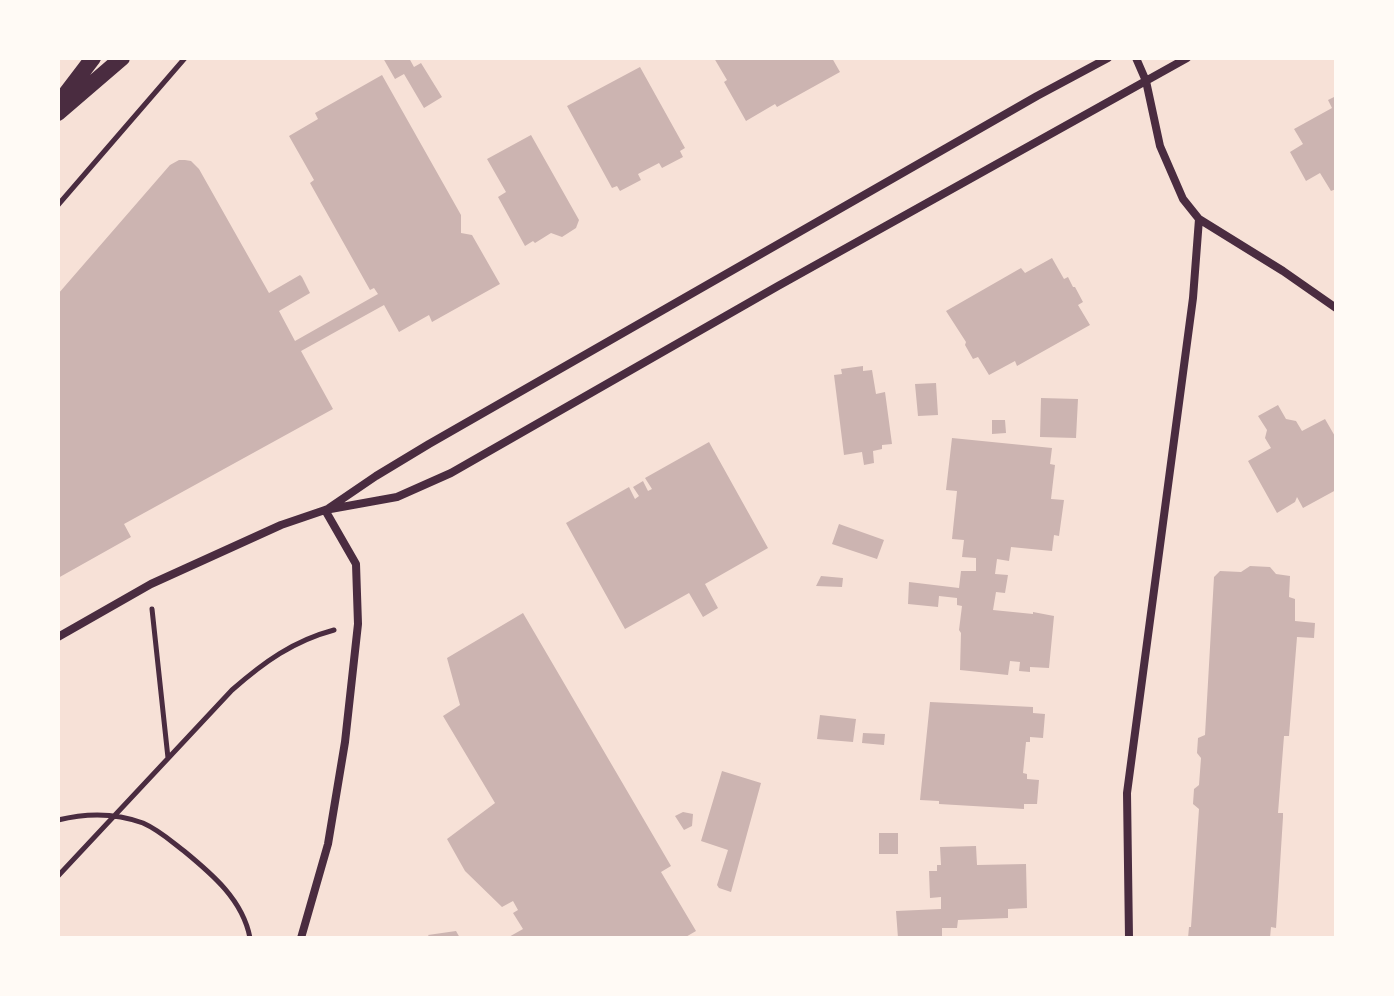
<!DOCTYPE html>
<style>
body{margin:0}
#map{position:relative;width:1394px;height:996px;overflow:hidden;background:#f7e1d7;font-family:"Golos Text",sans-serif}
canvas{display:block}
.frame{position:absolute;inset:0;border:60px solid #fffaf5;pointer-events:none}
</style>
<div id="map">
<canvas width="1394" height="996"></canvas>
<div class="frame"></div>
</div>
<script>
const ctx = document.querySelector('canvas').getContext('2d');
ctx.lineJoin = 'round';
function fill(path, color) {
  ctx.fillStyle = color;
  ctx.fill(path, 'evenodd');
}
function strokePath(path, color, width, dash) {
  ctx.strokeStyle = color;
  ctx.lineWidth = width;
  ctx.lineCap = dash ? 'butt' : 'round';
  ctx.setLineDash(dash || []);
  ctx.stroke(path);
}
fill(new Path2D(`
 M383,58H409L414,67L421,63L442,97L424,108L404,74L395,79Z
 M714,58H832L840,72L777,107L775,104L746,121L724,82L727,80Z
 M640,67L685,148L680,151L683,157L662,168L659,163L638,174L641,180L620,191L617,186L612,188L567,106Z
 M382,75L461,215V233L472,235L500,284L432,322L429,315L399,332L384,305L301,351L333,409L124,524L131,537L58,578V294L170,165L179,160H185L191,161L199,169L269,293L300,275L302,277L310,293L279,311L295,341L378,294L374,288L370,290L310,183L314,180L289,136L318,119L315,113Z
 M1336,96V189L1331,191L1320,173L1306,181L1290,152L1303,144L1294,129L1332,108L1328,100Z
 M531,135L579,220L576,228L562,237L551,233L535,243L533,241L525,246L498,197L506,192L487,159Z
 M1052,258L1064,279L1068,277L1073,287H1075L1083,302L1078,305L1090,325L1017,366L1015,361L989,375L978,357L973,359L965,345L966,342L946,311L1021,268L1025,273Z
 M863,366V371L872,370L876,394L885,392L892,444L882,445V449L873,451L874,463L864,465L862,452L844,455L834,375L842,374L841,369Z
 M936,383L938,415L918,416L915,384Z
 M1041,398L1078,399L1076,438L1040,437Z
 M1278,405L1286,419L1296,421L1302,431L1325,419L1336,438V481L1334,482L1336,490L1303,508L1297,497L1295,502L1277,513L1248,461L1271,448L1265,438L1267,430L1258,416Z
 M992,420H1005L1006,433L992,434Z
 M952,438L1052,448L1050,464L1055,465L1051,499L1064,500L1059,536L1054,535L1052,551L1011,547L1009,561L997,559L995,574L1008,575L1005,593L996,592L993,610L1033,614V612L1054,616L1049,668L1030,667V672L1019,671L1020,662L1010,661L1008,675L960,670L961,633L959,630L962,606L957,605V598L939,596L938,607L908,604L909,582L959,588L961,571H976V558L962,557L964,540L952,539L957,491L946,490Z
 M709,442L768,548L705,584L718,608L703,617L689,593L625,629L566,523L629,487L635,499L639,496L633,487L643,481L648,491L652,489L645,478Z
 M839,524L884,540L877,559L832,544Z
 M1250,566L1270,567L1276,574L1290,576L1289,597L1295,599V621L1315,623L1314,638L1297,637L1289,736H1284L1278,813H1283V817L1276,928L1271,927L1270,938H1188L1189,927H1191L1199,809L1193,804L1194,789L1199,785L1201,758L1197,753L1198,738L1205,735L1214,577L1220,571L1241,572Z
 M821,576L843,578L842,587L816,586Z
 M523,613L671,866L661,872L696,931L684,938H507L523,929L513,913L518,910L513,901L502,907L465,871L447,839L495,803L443,716L460,705L447,658Z
 M930,702L1033,707V713L1045,714L1043,738L1030,737V742H1026L1023,773L1027,774V779L1039,780L1037,804H1024V809L939,804V801L920,800Z
 M820,715L856,719L853,742L817,739Z
 M863,733L885,734L884,745L862,743Z
 M722,771L761,783L731,892L719,888L717,885L728,850L701,841Z
 M683,812L693,814L692,826L684,830L675,816Z
 M879,833H898V854H879Z
 M976,846L977,865L1026,864L1027,908L1008,909V918L958,920L957,928H942V938H898L896,911L941,909V897L930,898L929,871H937V865H941L940,847Z
 M456,931L460,938H430L428,935Z`), '#ccb4b1');
strokePath(new Path2D(`
 M58,205L185,58
 M152,609L168,758
 M58,820C86,813 116,813 143,823C159,830 171,841 184,851C212,874 243,900 250,938
 M58,876L232,690C264,662 293,641 334,630`), '#4a2c40', 5);
strokePath(new Path2D(`
 M1136,58L1146,81L1160,146L1183,199L1199,219L1283,271L1336,308
 M329,508L376,476L429,444L1037,96L1108,58
 M58,637L151,584L281,525L325,510L397,497L451,473L778,286L1187,58
 M301,938L328,844L345,742L358,624L356,564L325,510
 M1129,938L1127,793L1193,298L1199,219`), '#4a2c40', 8);
strokePath(new Path2D(`
 M58,104L93,58
 M58,113L122,58`), '#4a2c40', 16);
</script>
